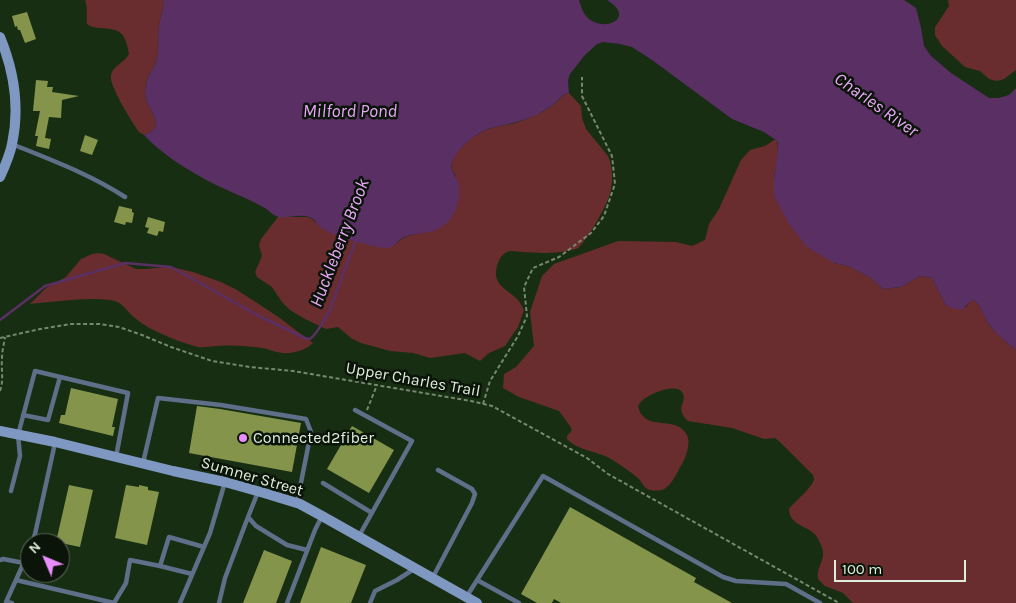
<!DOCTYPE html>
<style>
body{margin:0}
#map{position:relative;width:1016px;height:603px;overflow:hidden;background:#182e13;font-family:Karla,sans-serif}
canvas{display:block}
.north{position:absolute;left:20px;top:533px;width:50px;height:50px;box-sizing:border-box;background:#0a1408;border:1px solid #5f6b5d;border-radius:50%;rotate:315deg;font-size:14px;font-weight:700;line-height:20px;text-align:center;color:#dfeddc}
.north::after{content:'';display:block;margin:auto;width:18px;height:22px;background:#e98dfe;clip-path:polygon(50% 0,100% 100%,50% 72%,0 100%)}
.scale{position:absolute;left:834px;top:560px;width:132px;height:22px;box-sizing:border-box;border:2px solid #dfeddc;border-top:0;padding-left:6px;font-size:15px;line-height:18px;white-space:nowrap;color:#dfeddc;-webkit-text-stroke:4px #0a1408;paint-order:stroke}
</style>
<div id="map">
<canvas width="1016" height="603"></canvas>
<div class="north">N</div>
<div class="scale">100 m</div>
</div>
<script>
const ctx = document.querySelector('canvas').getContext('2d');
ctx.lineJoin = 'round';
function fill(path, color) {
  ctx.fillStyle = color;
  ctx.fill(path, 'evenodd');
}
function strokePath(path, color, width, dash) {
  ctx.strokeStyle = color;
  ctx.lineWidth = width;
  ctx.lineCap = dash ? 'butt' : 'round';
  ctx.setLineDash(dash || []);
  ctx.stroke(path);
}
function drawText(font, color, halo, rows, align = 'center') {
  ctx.font = font + ' Karla,sans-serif';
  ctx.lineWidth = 5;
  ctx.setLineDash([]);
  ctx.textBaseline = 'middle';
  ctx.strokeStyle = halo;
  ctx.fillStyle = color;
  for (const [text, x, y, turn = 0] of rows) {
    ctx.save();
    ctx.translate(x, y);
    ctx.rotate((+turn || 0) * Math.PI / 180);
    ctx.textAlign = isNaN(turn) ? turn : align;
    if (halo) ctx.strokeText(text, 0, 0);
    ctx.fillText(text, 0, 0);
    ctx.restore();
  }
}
fill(new Path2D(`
 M85,0H164C164,9 160,17 159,26C157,38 160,49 156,61C155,67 150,72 148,78C146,82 146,88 145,93C145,108 170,127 144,135L139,132C133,124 108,84 111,75C113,66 125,62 129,54C125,32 121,29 99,28C93,27 91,27 87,24C86,16 88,8 85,0Z
 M948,0H1016V70L1004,79L997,81L989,79L980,71L965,67L942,46L935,35V27L949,6Z
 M569,93L581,106L582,118L586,129L608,156C613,167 613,182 610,194C607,205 588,239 579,247C577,249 575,249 572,250C557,254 538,253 522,252C517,252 512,250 507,252C500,255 497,264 496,271C494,286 510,291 518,300C521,303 522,307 524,310L518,327L505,346L489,353L480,361L465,353L430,358L413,353L390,351L361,343L351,338L338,327L326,329L305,319L290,310L282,302L272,287L257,277L255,272L262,256L259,245L261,239L278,217H307L312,219L321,227L397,243C405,234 418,234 430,231L456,176C450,168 450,164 455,155C463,143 478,132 492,128C500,125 508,125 515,123C522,121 530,118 537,114C543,112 549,108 554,104C559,101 562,94 569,93Z
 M774,140H776C781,149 775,168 774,179L834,263L848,266L871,278L883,289L901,287L920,276L932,278L946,306L966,307L970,301L973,300C982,305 983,316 989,324C996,334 1006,342 1016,350V603H853L843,593L825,586L818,579C816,569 824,561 823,553C823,550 821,544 819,541C813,524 790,529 789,509C794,502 813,487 814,479C814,478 813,476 813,475L779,441L775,438L764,439L732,428L688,421C673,407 689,402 682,392C676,382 642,395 638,406C639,409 640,414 643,416C652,428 678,417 687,435C691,443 686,457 682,464C677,472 671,488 661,490C657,491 649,491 646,488C643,486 642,482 639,479C631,472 621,465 611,459C598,451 578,451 567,439V436L572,430L570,426L559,411L519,397L503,388L504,374L516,367L534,346L530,312L542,276L554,264L618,241L676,242L692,246L705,240L709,224L719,209L741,160L750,150L765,146Z
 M98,253L104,254L136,269H147L165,267H171L193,272L221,282L237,290L277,316L313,343C307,349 298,352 289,353C280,354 271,350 263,348C248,346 231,345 217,346C210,346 204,348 198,347C182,343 166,336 151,329C146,326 140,322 135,318C128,313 124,304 115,301C93,296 54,302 30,304L46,288L66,277L81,259L92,254Z`), '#692d2f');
fill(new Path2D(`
 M164,0H579C581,6 583,14 588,18C604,33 637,18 607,0H904L916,8L921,28L924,46L931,56L951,73L989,98H999L1009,95L1016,88V350C1006,342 996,334 989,324C983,316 982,305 973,300C968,302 966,307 961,310L946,306L932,278L920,276L901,287L883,289L871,278L848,266L834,263L807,247L789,224L774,196V179L778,149V143L776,140L764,132L732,119L652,60L632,47L620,44L603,42L597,44L584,56L570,74L568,80L569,93C562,94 559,100 554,104C549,108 543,111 538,114C530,118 521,121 513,123C506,125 498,126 491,128C476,133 458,147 452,162C449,170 456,175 458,182C462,197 456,217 443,226C433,234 418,232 407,236C398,238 395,249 385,248C371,247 331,235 320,227C317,225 316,221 313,219C303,212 289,219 279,217C273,216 268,209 263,207C247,198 228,191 212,183C189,171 161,154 144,135C170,127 145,108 145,93C146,88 146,82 148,78C150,72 155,67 156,61C160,49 157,38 159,26C160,17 164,9 164,0Z`), '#5a2f64');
strokePath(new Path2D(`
 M0,320L45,286L125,263L171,267L259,316L305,338L310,339C318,333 323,321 329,312L356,240`), '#5a2f64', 2.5);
fill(new Path2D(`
 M27,12L36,39L25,43L20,30H18L17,26L15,27L12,16Z
 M36,80L48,81L47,87H53L52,92L79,96L62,100L61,118L49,117L45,138L51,139L49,149L36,146L38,136H35L40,111H33Z
 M85,135L98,140L92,155L80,151Z
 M119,206L132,209V212L134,213L132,223L126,222L125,225L114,222Z
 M148,217L165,222L163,232L159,231L157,236L147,233L149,228L145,227Z
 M71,388L118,399L112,427H115L113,436L59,423L61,415H65Z
 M197,406L220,409L301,423L292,472L189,453Z
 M352,426L394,450L369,493L327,469Z
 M69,485L93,490L80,547L56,542Z
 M126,485L139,487V485L148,487V490L159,492L147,545L115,538Z
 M570,507L696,578L694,582L732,603H561L554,599L552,603H537L521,594Z
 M321,547L366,565L351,603H300Z
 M264,550L292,561L276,603H243Z`), '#84954b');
strokePath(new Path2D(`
 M0,338L40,329L71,324H100L119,327L142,335L171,347L212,361L250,367L293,371L471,401L492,406L587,458L608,474L839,603
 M0,391C4,380 1,369 2,358C2,351 4,344 5,337
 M483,404L490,381L518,336L527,316L524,287L533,268L559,257L591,233L604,216L615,184L612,156L582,96V77
 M367,410L377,385`), '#768872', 2, [4, 2.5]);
strokePath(new Path2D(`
 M12,144C51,160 90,174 125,197
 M355,410L412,441L359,536
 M23,415L48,420L60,377
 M143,463L158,398L221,405L306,419L311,432L297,503
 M323,483L372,513
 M11,491L20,456L18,435L35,371L128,393L116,457
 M258,492L248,517L256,526L287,545L307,550
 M32,543L35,534L55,443
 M0,560L3,559L24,563
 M160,566L192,574
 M433,577L472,503L475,494L472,489L438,470
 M16,580L114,603
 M477,580L519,603
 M467,596L543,476L723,577L736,581L786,584L820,603
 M12,603L6,602L30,549
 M114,603L126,583L130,560L160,566L169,537L204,547
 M180,603L210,533L225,482
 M219,603L225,578L248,517
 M287,603L315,530L322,516
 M370,603L375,591L397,580L414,569`), '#5f6f89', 4.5);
strokePath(new Path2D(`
 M0,37C14,71 20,107 12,144C10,155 5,166 0,177
 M0,431L55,442L173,471L225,482L264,493L300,504L322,516L477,603`), '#7e98c1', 10);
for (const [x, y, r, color] of [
 [243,438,5,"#e98dfe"]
]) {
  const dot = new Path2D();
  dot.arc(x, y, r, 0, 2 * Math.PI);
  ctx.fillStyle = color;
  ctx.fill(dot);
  strokePath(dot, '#0a1408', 2);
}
drawText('16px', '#dfeddc', '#0a1408', [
 ["Upper Charles Trail",413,380,10],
 ["Sumner Street",252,477,16]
]);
drawText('16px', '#dfeddc', '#0a1408', [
 ["Connected2fiber",253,438]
], 'left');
drawText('italic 18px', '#eaa8f9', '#0a1408', [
 ["Charles River",876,105,35],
 ["Milford Pond",350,112],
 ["Huckleberry Brook",340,243,-69]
]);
</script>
